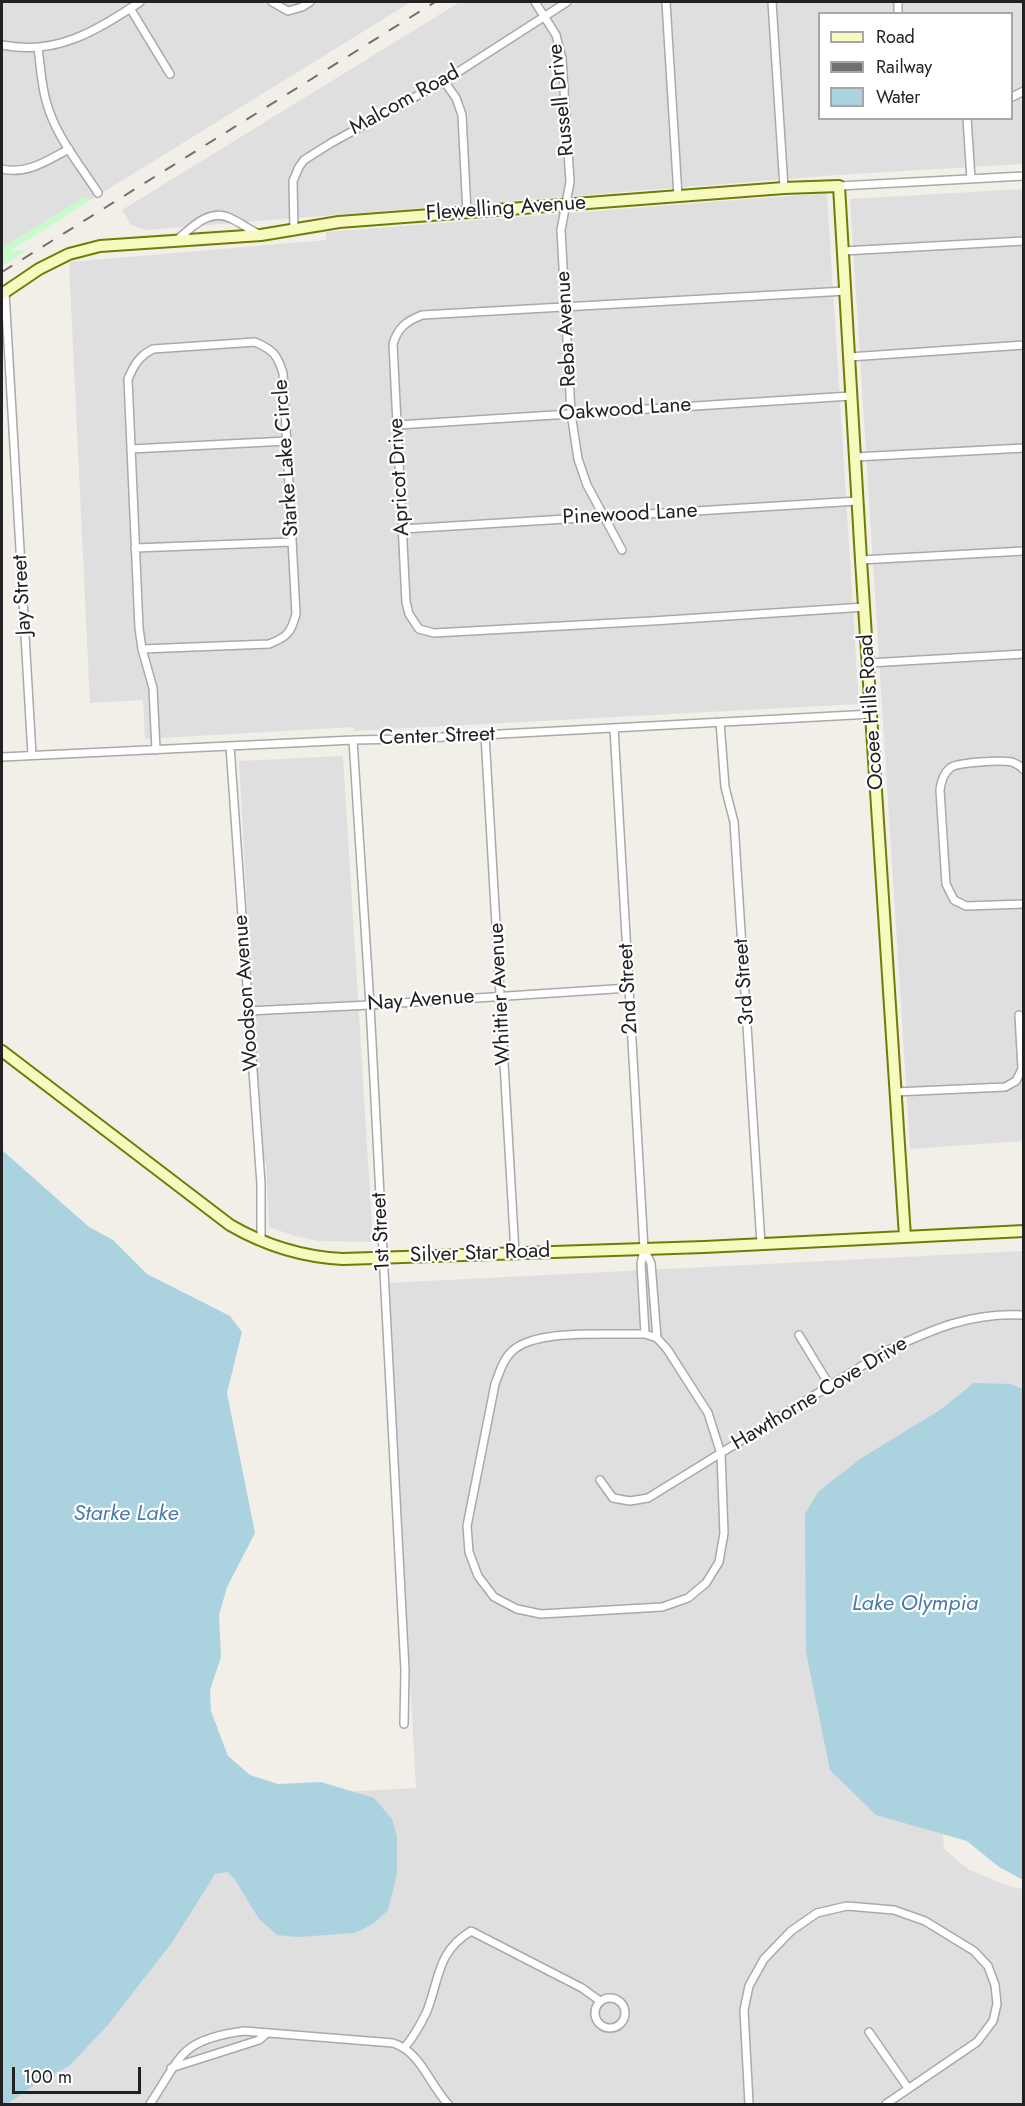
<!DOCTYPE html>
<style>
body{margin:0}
#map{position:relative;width:1025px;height:2106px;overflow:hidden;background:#f2efe9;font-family:Jost,sans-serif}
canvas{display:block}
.frame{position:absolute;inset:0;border:3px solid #222;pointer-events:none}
.legend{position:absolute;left:818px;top:12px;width:195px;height:108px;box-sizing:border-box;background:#fff;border:2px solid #a7a7a7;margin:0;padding:8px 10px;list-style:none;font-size:18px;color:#222}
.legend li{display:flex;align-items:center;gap:12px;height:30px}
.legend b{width:30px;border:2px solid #a7a7a7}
.scale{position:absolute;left:12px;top:2067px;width:129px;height:27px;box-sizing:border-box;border:3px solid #222;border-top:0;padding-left:8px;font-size:18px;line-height:21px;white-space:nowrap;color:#222;-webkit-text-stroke:4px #fff;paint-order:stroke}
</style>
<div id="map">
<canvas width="1025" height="2106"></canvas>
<div class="frame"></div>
<ul class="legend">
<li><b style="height:8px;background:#f7fabf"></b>Road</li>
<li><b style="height:8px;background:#707070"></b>Railway</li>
<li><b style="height:16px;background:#aad3df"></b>Water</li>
</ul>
<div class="scale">100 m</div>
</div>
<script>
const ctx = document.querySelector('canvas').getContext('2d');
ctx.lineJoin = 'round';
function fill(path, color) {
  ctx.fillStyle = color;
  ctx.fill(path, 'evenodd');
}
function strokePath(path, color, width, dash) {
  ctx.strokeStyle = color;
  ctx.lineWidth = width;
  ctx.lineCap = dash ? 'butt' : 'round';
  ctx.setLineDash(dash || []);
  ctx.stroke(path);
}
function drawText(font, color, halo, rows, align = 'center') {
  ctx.font = font + ' Jost,sans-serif';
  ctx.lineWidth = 4.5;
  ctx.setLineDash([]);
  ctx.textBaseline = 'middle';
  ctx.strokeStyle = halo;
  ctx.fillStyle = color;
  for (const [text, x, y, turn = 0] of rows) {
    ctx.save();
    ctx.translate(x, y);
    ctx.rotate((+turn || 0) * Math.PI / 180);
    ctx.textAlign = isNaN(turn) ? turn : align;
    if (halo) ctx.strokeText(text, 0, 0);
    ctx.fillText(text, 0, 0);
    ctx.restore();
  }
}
fill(new Path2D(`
 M2,2H411L89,201L86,197L4,247L2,244Z
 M460,2H1023V164L837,175L146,230L131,225L122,210ZM820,14H1012V118H820Z
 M1023,189V1141L910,1149L850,199Z
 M827,193L859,704L354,731L353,727L145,739L143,700L90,703L69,262L326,240V232Z
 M343,756L373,1242L319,1241L295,1236L269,1227L266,1163H261L239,761Z
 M1023,1251V1755L938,1761L944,1849L968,1869L1008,1886L1023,1889V2104H2V1810L416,1788L388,1283Z`), '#e0dfdf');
fill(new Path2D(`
 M86,196L89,201L10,251L27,250L2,266V244L4,247Z`), '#c8facc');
fill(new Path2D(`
 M2,1150L89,1227L113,1240L147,1274L230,1316L242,1332L227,1393L255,1533L227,1587L219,1615L221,1657L210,1690L211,1711L228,1756L250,1775L278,1784L321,1782L374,1798L392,1819L397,1837V1874L388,1910L373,1924L355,1933L298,1937L277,1935L259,1919L234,1878L227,1872L215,1874L173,1941L107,2026L69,2066L36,2084L7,2104H2Z
 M974,1383L1011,1384L1023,1389V1880L999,1867L967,1841L876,1815L830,1770L806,1652L805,1514L818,1492L860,1459L940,1410Z`), '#aad3df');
const street = new Path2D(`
 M272,2L288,11L302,7L310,2
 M535,2L556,35L562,59L570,182L561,230L571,413L578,459L587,485L622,550
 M666,2L678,196
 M772,2L784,188
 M898,2V14
 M130,8L170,74
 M2,45C57,56 95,31 140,2
 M38,48C41,70 42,93 50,113C60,141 82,168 98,193
 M444,81L456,98L462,115L467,213
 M1012,97L1024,91
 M967,118L971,179
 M2,169C27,175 48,160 69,149
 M839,186L1024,176
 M294,231L293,181L299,167L304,160L331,143L444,81L567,2
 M177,240C192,227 210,207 232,219C241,223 248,229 257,233
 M843,251L1024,241
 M846,291L422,315C407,321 398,327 393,344L406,602L409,614L419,629L434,633L652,621L865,607
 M5,292L32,755
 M849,357L1024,345
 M398,425L851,396
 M131,449L287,441
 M855,457L1024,448
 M403,529L858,501
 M135,548L292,542
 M861,560L1024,551
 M142,649L269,644C287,637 291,633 296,614L283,373C277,354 273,350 255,342L153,349C139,356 134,365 128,379L139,628L142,649L153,688L156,750
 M869,663L1024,654
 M720,722L725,787L734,822L761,1244
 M614,728L644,1249L641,1264L645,1334
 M485,735L515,1253
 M353,740L370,1005L405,1670L404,1724
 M230,746L261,1184V1241
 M2,757L353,740L408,739L872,714
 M1024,770C1020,765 1017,764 1012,762C1002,760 957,762 950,768C943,774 941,781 940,790L946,884L954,900L966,906L1024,904
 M248,1011L370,1005L629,988
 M895,1092L1005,1087L1016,1081L1022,1069L1019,1015
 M644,1249L651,1263L657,1338
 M645,1334L657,1338L667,1349L708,1413L721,1454L724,1533L719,1562L706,1583L688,1598L662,1607L541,1614L517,1609L494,1597L478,1576L469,1552L467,1526L495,1384C500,1371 504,1356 516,1348C542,1329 612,1335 645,1334Z
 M799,1335L830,1386
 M600,1480L613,1498L630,1501L648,1498L886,1351C933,1329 971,1312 1024,1315
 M595 2013a15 15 0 1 1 30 0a15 15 0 1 1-30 0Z
 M869,2032L908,2088
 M405,2047C414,2036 421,2024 427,2011C440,1977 437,1952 471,1931L582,1988L600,2001
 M171,2068L259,2040L267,2033
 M150,2104C182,2056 179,2040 244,2031L393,2043C421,2052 429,2084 448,2104
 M749,2104L744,2010L749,1986L764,1959L791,1931L817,1913L847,1906L894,1910L925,1921L974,1951L988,1966L995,1985L997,2004L993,2021L977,2042L886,2104`);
const secondary = new Path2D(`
 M2,294L39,269L69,254L100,246L261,235L339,222L784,188L839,186L861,560L905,1237
 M2,1051L230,1225C266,1246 302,1257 343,1259L704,1247L1024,1231`);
strokePath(street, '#a9a9a9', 10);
strokePath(secondary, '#707d05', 14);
strokePath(street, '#fff', 7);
strokePath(secondary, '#f7fabf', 10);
strokePath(new Path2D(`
 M2,272L435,2`), '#707070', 2, [12, 12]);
drawText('21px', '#222', '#fff', [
 ["Russell Drive",562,100,-96],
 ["Malcom Road",405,101,-29],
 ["Flewelling Avenue",506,209,-4],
 ["Reba Avenue",567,329,-93],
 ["Oakwood Lane",625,410,-4],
 ["Starke Lake Circle",287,458,-94],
 ["Apricot Drive",400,477,-93],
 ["Pinewood Lane",630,515,-3],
 ["Jay Street",23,595,-93],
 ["Ocoee Hills Road",872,712,-94],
 ["Center Street",437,737,-2],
 ["3rd Street",745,982,-94],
 ["2nd Street",629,989,-93],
 ["Woodson Avenue",247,993,-94],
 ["Whittier Avenue",501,994,-93],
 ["Nay Avenue",421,1001,-4],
 ["1st Street",382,1232,-93],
 ["Silver Star Road",480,1254,-2],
 ["Hawthorne Cove Drive",820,1394,-31]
]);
drawText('italic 22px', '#4a7aab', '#fff', [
 ["Starke Lake",126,1515],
 ["Lake Olympia",915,1605]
]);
</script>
